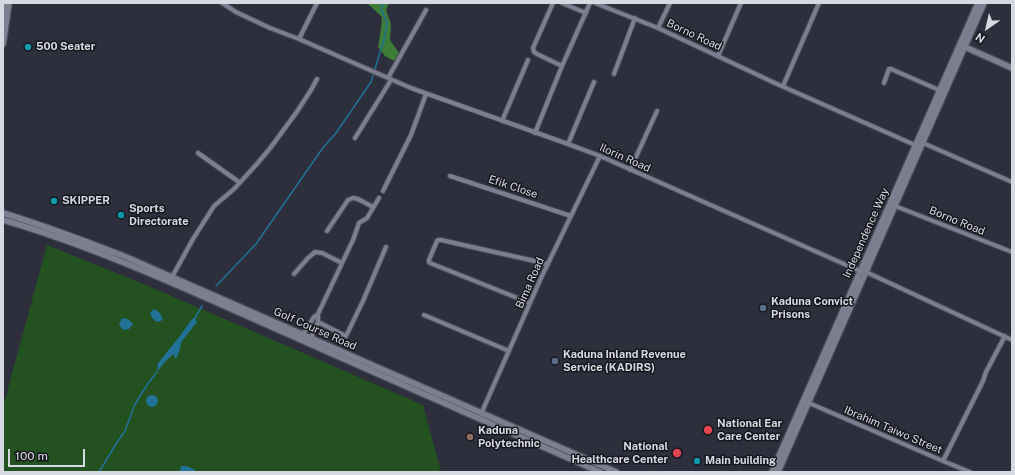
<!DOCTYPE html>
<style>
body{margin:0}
#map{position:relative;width:1015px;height:475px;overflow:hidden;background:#2e2f3d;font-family:"Public Sans",sans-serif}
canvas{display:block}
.frame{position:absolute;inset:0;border:4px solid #d7d9e2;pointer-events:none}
.north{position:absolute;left:967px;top:8px;width:40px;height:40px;-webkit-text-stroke:3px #17181e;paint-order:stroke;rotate:214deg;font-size:11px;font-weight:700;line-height:16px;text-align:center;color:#d7d9e2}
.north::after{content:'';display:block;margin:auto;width:14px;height:18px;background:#d7d9e2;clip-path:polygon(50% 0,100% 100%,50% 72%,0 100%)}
.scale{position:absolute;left:8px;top:449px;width:77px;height:18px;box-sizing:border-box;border:2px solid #d7d9e2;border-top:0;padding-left:5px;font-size:12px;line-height:14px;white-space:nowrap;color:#d7d9e2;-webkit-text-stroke:3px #17181e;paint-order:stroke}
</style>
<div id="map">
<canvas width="1015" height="475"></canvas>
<div class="frame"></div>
<div class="north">N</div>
<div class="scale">100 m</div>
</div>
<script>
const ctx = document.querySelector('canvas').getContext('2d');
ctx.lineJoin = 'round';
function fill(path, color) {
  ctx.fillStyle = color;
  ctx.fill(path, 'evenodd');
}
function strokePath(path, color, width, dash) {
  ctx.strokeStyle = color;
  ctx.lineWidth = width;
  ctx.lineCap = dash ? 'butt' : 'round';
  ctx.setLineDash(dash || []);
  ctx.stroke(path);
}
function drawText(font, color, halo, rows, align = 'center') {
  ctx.font = font + ' "Public Sans",sans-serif';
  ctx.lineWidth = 3;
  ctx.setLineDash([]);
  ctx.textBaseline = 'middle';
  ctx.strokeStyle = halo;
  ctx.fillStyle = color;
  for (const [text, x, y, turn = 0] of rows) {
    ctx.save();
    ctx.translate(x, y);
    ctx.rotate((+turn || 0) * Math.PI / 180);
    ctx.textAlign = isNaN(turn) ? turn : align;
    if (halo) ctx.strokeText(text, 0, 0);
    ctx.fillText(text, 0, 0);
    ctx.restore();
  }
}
fill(new Path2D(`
 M47,245L153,288L423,405L441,472H3V407Z`), '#235220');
fill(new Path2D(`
 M367,3H389L386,10L391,24L390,40L399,53L394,61L385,56L378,47L381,29L382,17Z`), '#3e7c3a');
fill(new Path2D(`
 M154,309L160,313L163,320L157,322L152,318L150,313Z
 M122,318L128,319L133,324L129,329L123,330L119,324Z
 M195,318L197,322L182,341L179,352L176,359L173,354L163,364L157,372L158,363L180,336L192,319Z
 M146 401a6 6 0 1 1 12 0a6 6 0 1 1-12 0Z
 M181,466H187L195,470L194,472H180Z`), '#217296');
strokePath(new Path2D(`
 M216,286L256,244L322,149L336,133L371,82L385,36L387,23L381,9L382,6L384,3
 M195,318L202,306
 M99,472L116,444L125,431L134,406L147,385L157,372`), '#217296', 1.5);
const street = new Path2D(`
 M222,3L236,12L270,28L299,39L411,88L568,144L600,156L860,271
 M553,3L533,48L534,52L537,54L562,66
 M562,3L586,13
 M595,3L658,28L777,84L915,145
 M658,28L670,3
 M299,39L317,3
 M718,56L741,3
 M614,74L635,18
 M388,78L426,10
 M884,83L889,69H891L939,90
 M783,86L819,3
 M502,121L528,60
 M535,133L562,66L590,3
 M355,138L391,80
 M923,143L1012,182
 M568,144L594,82
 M198,153L239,182
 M630,170L657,111
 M450,176L571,216
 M383,191L411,135L426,94
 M895,206L1012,252
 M327,231L348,200L353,198L358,199L373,207
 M866,272L1012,340
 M294,274L308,258L315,252L322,253L342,263
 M172,277L193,239L214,206L234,189L256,165L271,147L296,113L311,90L317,79
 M530,303L430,263L429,262V260L437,241L438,240H441L548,264
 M424,315L509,351
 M318,322L346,336L363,301L386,247
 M303,334L314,317L318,314L353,240L359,223L367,218L379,198
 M311,338L318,322V314
 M809,403L943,461L970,472
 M481,414L541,278L600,156
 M943,461L983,381L986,372L1005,336`);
const secondary = new Path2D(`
 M3,13L5,3
 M3,44L9,3
 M965,47L1012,68
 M3,213C45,226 85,241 126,257L616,472
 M3,220C96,247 184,288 272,327C381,375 491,424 600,472
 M772,472L978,3
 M778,472L984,3`);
strokePath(street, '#4c4d59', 6);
strokePath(secondary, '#4c4d59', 8);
strokePath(street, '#7d7f90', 4);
strokePath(secondary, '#7d7f90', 5.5);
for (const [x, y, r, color] of [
 [28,47,4,"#0f9aa8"],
 [54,201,4,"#0f9aa8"],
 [121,215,4,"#0f9aa8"],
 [763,308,4,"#5c6f8a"],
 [555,361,4,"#5c6f8a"],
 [708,430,5,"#e0444e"],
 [470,437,4,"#8d6e63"],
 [677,453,5,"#e0444e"],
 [697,461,4,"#0f9aa8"]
]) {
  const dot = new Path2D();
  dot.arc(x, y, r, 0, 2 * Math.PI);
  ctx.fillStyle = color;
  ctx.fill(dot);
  strokePath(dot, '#17181e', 1.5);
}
drawText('11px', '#d7d9e2', '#17181e', [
 ["Borno Road",694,35,25],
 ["Ilorin Road",625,158,24],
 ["Efik Close",513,187,18],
 ["Borno Road",957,221,22],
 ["Independence Way",866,233,-66],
 ["Bima Road",530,283,-66],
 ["Golf Course Road",315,329,24],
 ["Ibrahim Taiwo Street",893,430,23]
]);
drawText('bold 11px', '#d7d9e2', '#17181e', [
 ["500 Seater",36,47],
 ["SKIPPER",62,201],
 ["Sports",129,209],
 ["Directorate",129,222],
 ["Kaduna Convict",771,302],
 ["Prisons",771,315],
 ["Kaduna Inland Revenue",563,355],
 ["Service (KADIRS)",563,368],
 ["National Ear",717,424],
 ["Care Center",717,437],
 ["Kaduna",478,431],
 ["Polytechnic",478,444],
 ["National",668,447,"right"],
 ["Healthcare Center",668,460,"right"],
 ["Main building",705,461]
], 'left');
</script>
